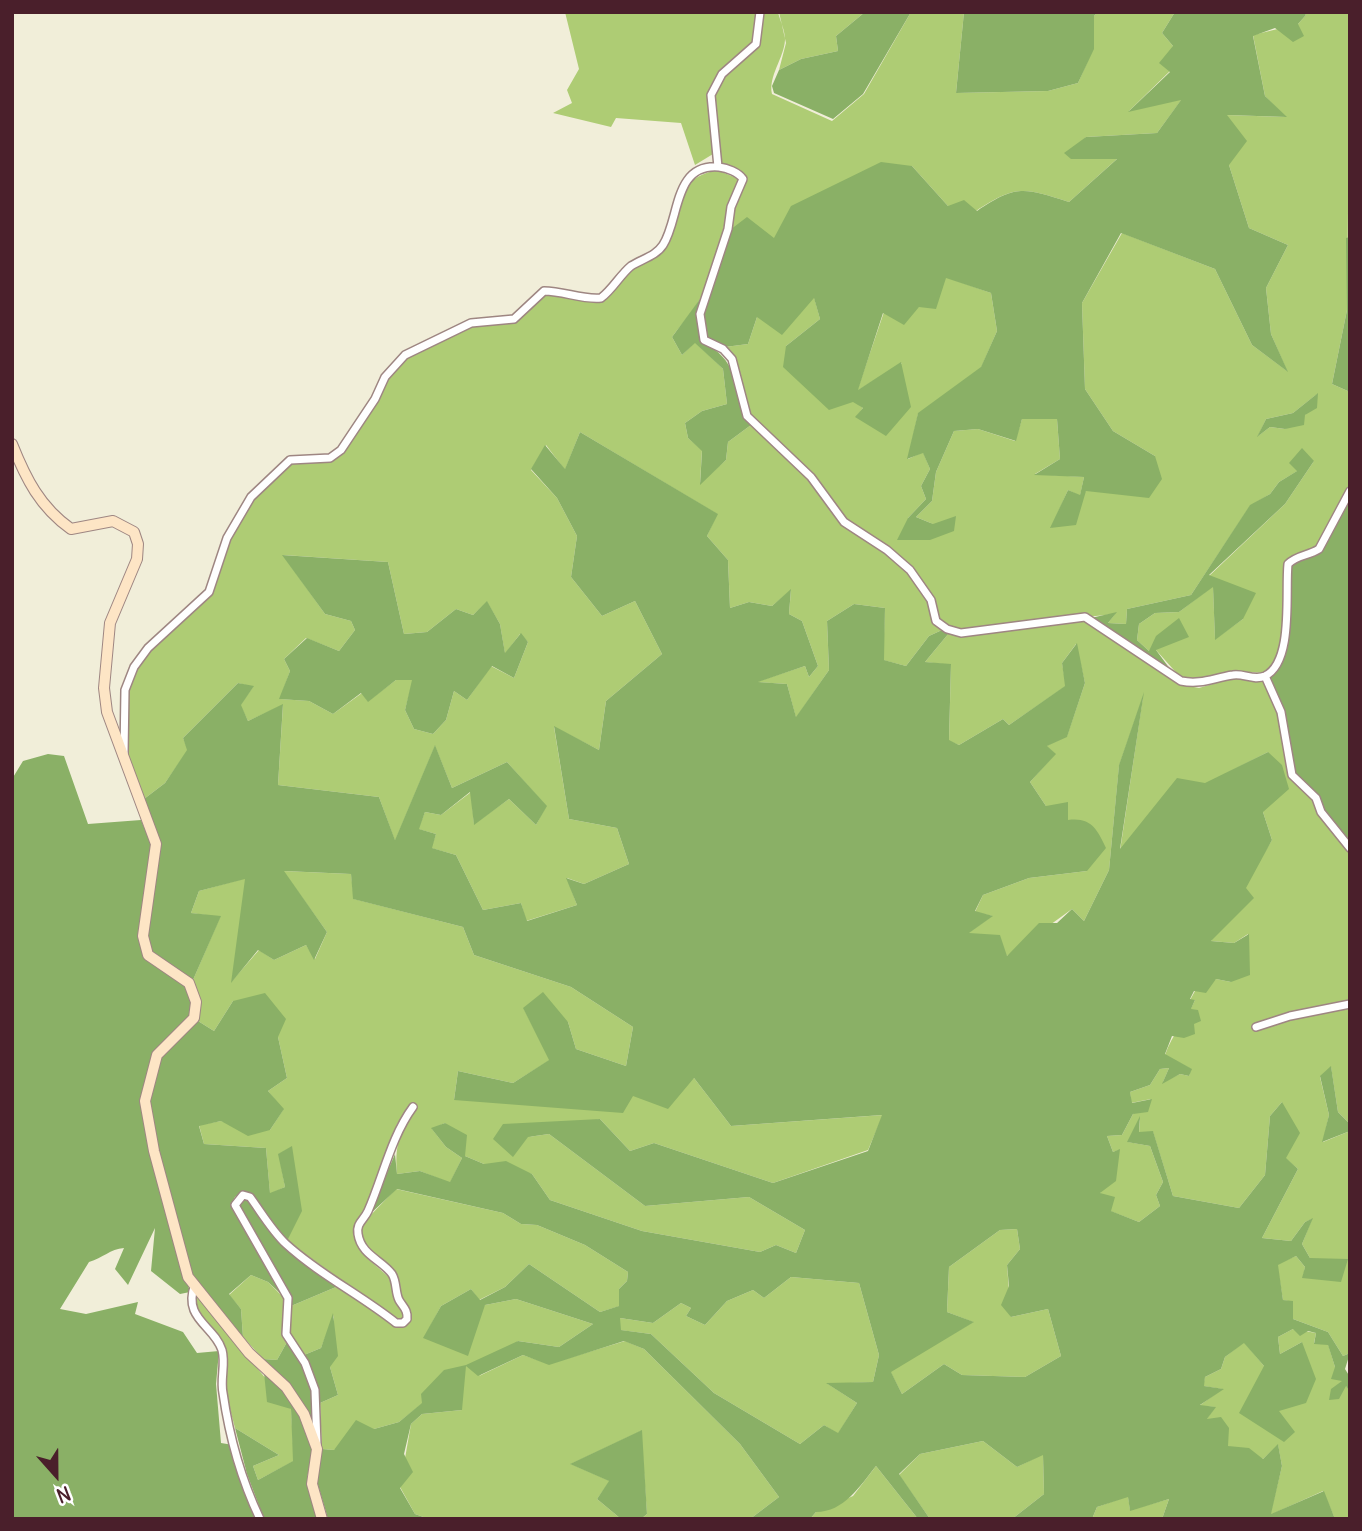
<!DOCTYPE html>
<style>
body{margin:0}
#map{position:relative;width:1362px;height:1531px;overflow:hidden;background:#f1eed9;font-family:Delius,sans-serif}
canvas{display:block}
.frame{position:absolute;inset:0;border:14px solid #4a1f2b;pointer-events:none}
.north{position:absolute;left:21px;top:1440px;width:70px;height:70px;-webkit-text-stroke:5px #fff;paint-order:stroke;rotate:159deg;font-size:19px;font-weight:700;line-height:28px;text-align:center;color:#4a1f2b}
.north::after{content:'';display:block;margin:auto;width:24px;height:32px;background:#4a1f2b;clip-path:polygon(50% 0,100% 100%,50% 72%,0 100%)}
</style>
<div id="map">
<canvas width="1362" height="1531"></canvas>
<div class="frame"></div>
<div class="north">N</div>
</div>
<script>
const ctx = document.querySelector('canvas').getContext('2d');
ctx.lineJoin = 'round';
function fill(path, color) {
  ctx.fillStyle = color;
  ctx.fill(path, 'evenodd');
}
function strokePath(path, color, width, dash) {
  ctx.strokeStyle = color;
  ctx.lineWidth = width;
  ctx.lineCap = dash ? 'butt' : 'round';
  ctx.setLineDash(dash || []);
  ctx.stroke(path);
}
fill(new Path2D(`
 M565,12H757L754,43L720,72L708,94L713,154L695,165L681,123L616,118L611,127L553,113L572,103L567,90L579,69Z
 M763,12H778C780,21 785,30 785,40C784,58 768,76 772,94L832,121L864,94L911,12H964L956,93L1048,91L1078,83L1093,49L1094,16L1098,12H1175L1162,33L1173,46L1170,71L1129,111L1182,99L1157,133L1086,137L1071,159L1118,158L1069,202C1024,188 1017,184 976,211L948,206L912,166L773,239L730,230L734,208L746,178L741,171L720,165L714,96L725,76L759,46Z
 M779,12H865L836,36L838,51L801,59L779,70L786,43Z
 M1304,12H1350L1347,310L1332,384L1350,392V485L1316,548L1292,556L1285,563L1281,648L1273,664L1264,673L1235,671L1198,682L1181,678L1156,650L1149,651L1137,640L1139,624L1155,613L1179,612L1213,586L1215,639L1243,619L1209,576L1285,504L1314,461L1279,482L1270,494L1250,506L1191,595L1127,609L1126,624L1108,623L1115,614L961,630L948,627L939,619L912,568L846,519L750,415L725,347L748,344L757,317L814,297L820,319L786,346L863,408L856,417L902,363L857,391L884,312L919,307L946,277L991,293L997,331L981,368L918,414L908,459L923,452L930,469L921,486L926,499L908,518L933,524L916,517L932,501L936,472L954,431L978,429L1015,441L1022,419H1057L1060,459L1035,474L1084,477L1080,496L1068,490L1051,528L1086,491L1155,456L1113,431L1085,389L1082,303L1122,233L1215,269L1252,345L1287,371L1271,334L1266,288L1288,245L1249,228L1229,165L1226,115L1285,117L1265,96L1253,35L1298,24L1306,15ZM1317,394L1305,415L1285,429L1270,427L1258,436L1266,419L1293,413Z
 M717,170L739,179C724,216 719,256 703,293C696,309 682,323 672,337L682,355L695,342L723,369L727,404L702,411L685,423L688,438L702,450L700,483L726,460L728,442L751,425L809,479L841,524L885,552L907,572L928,601L933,622L942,630L929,636L906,666L883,660L885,608L854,604L827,621L829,670L796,718L787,684L756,682L805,666L809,677L818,666L802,621L789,614L791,590L772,606L749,602L730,608L728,560L707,536L717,514L580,432L565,470L546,445L531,470L557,498L577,536L571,577L602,616L635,601L662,654L606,701L599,750L554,727L569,819L617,828L629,864L584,884L567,878L577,905L526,921L521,903L483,910L456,855L431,848L436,834L418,829L425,812L441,815L471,792L474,824L509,799L536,825L546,806L507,762L452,788L435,746L395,841L379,797L278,785L283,705L248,721L240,705L253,687L238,683L183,738L188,750L165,783L144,799L127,756L128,691L137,669L150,650L211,594L230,539L253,499L291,463L331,461L343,452L378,401L388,378L407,358L472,326L515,322L545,294C562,294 581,304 598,301C612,299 620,283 629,273C639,262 654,259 664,248C689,218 664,182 717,170ZM283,555L388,562L404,634L427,632L456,609L473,615L487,602L500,624L505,654L520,634L528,642L514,678L491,666L467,700L454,691L446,720L433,734L414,729L405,710L413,680H396L368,701L362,693L333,714L309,701L280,699L290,671L284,659L306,638L339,651L355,630L351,621L325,614Z
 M1084,620L1179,684L1199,688L1236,677L1263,679L1278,713L1289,776L1314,801L1319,813L1350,852V1001L1289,1013L1291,1019L1350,1007V1124L1338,1112L1331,1067L1320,1077L1329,1115L1323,1142L1350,1131V1353L1343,1356L1328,1332L1293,1319V1302L1283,1300L1277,1264L1296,1256L1305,1267L1303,1278L1310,1258L1302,1244L1312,1219L1305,1222L1291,1241L1262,1238L1298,1169L1285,1158L1282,1102L1270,1116L1265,1175L1239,1208L1173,1196L1153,1132L1139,1133L1140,1119L1128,1142L1150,1146L1163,1182L1156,1195L1160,1206L1139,1222L1110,1211L1100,1193L1119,1150L1113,1152L1107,1136L1122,1135L1133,1114L1151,1099L1131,1103L1130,1092L1150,1085L1160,1069L1169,1068L1163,1082L1180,1074L1189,1076L1191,1069L1165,1055C1172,1034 1187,1019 1195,1000H1190L1195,991L1216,979L1231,982L1248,934L1234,943L1211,941L1272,840L1263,812L1268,752L1205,784L1120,851L1143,697L1119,766L1109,870L1084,921L1072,909L1007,956L968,933L992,916L975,912L983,895L1029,878L1087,871L1068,820L1046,806L1030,782L1055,754L1046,746L1067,736L1085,683L1076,644L1062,663L1066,686L1009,725L1003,719L959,745L949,741L951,665L925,662L949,633Z
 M283,871L351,874L354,899L463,927L474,955L571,987L633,1027L626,1066L576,1049L568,1022L524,1009L550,1060L513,1083L458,1071L454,1100L633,1096L694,1078L731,1126L883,1115L868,1150L773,1183L654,1143L630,1151L600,1119L528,1137L549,1134L645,1206L749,1197L805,1230L796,1253L776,1245L760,1252L642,1231L550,1200L532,1174L484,1164L465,1156L445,1123L432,1129L446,1147L462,1158L450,1183L420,1171L397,1174C394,1136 403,1135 416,1106L407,1111L397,1124L390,1152L364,1213L356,1221L355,1236L367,1258L391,1279L394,1298L405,1314L402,1320H397L287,1241L292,1147L279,1154L285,1187L270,1194L266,1148L204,1144L199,1125L221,1121L270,1130L283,1110L268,1091L287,1078L278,1037L233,1001L214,1031L198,1021L201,1001L193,980L220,917L191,913L199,891L246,878L232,981L259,950L274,960L306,945L315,959L327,932Z
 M396,1189L503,1213L521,1224L537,1225L585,1245L628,1272L627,1281L619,1289L620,1306L600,1312L529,1264L505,1287L479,1300L471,1289L441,1306L424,1338L485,1305L516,1299L593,1324L559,1347L518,1341L479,1376L523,1355L549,1364L625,1341L644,1349L740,1444L779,1497L750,1519H641L647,1514L641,1431L571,1464L610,1481L597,1499L621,1519H429L415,1514L400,1487L411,1424L422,1414L462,1410L423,1403L399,1422L374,1429L334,1450L322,1449L320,1403L338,1395L330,1367L334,1315L321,1348L304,1355L289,1333L291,1306L336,1287L403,1326L410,1320C411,1309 404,1305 400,1295C398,1290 399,1283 397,1278C387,1256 359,1256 362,1224Z
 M1017,1229L1020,1249L1007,1265L1011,1317L1048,1309L1061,1356L1025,1377L962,1375L944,1364L902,1394L890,1371L973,1322L947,1312L949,1267L1000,1230Z
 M251,1275L268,1282L285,1299L283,1326L287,1342L277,1360L263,1359L243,1337L241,1309L229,1295Z
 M791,1277L859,1283L879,1355L873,1382L828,1384L857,1403L838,1434L824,1425L800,1444L714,1393L651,1334L620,1330V1318L653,1323L681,1303L691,1308L686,1316L705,1325L727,1301L753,1290L764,1298Z
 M195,1293L291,1409L294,1461L258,1480L253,1466L279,1455L235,1428L225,1390V1349L220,1337L198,1311Z
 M1293,1329L1316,1333L1314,1343L1328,1344L1335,1367L1350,1392V1519H1335L1323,1491L1270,1515L1282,1466L1278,1445L1263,1459L1227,1446L1206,1420L1215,1407L1199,1406L1222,1389L1203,1386L1205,1377L1221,1369L1225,1357L1244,1342L1264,1366L1278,1411L1302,1342L1280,1354L1278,1337Z
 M983,1441L1017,1467L1043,1454L1044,1494L1012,1519H930L899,1475L920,1454Z
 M876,1466L918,1519H810L816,1512L853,1496Z
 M1128,1496L1130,1510L1169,1499L1162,1519H1092L1097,1507Z`), '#aecc74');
fill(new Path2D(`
 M865,12H911L863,94L833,119L774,93L772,86L779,70L801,59L838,51L836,36Z
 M964,12H1098L1094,16V49L1078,83L1048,91L956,93Z
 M1175,12H1304L1306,15L1298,24L1304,36L1293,42L1275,28L1253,36L1265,96L1287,117L1227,115L1247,141L1229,165L1249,228L1288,245L1266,288L1271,334L1288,372L1252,345L1215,269L1121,233L1082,303L1085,389L1113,431L1155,456L1162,479L1149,498L1086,491L1076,525L1050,528L1068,490L1080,495L1084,477L1034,475L1060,459L1057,419H1022L1016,441L978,429L954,431L936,472L932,501L916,517L933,524L956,516L954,531L930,540H897L908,518L926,499L921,486L930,469L923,453L907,459L918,413L981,367L997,331L991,293L946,278L936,309L919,307L904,325L883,313L858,390L901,362L911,407L886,436L855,417L863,408L853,402L829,410L783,367L786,346L820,319L814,298L782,335L757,317L748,344L725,347L707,338L703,315L730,230L747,217L774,238L791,206L881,162L912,166L948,206L964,200L977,211C1017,184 1024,188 1069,202L1117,159H1071L1064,153L1086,137L1157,133L1181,100L1128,112L1170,72L1159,63L1173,46L1162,33Z
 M1350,237V392L1332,384L1347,310L1346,238Z
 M703,295C697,312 695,325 702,342C738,360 733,382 745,418L751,425L728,442L726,460L700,485L702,451L688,438L685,423L702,411L727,404L723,369L695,343L682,355L672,337Z
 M1318,393L1317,408L1305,415L1304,425L1285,429L1270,427L1257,437L1266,419L1293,413Z
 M580,432L718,514L707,536L728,560L730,608L749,602L772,606L791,589L789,614L802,621L818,666L809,677L805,666L758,682L787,684L796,717L829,670L827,621L854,604L885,608L884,660L906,666L929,636L942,630L949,633L925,662L951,664L949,740L959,745L1003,719L1009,725L1065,686L1062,663L1077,643L1085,683L1067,737L1047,746L1056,754L1030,782L1046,806L1068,802V820C1091,817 1097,829 1106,848L1087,871L1029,878L983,895L975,911L993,916L969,933L1000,935L1007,956L1039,923H1057L1072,909L1084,921L1109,870L1119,765L1144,692L1120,849L1177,778L1205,783L1268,752L1282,765L1289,789L1263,812L1272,840L1246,888L1254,898L1211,941L1234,943L1249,934L1250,975L1231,982L1216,979L1206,993L1194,991L1190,999L1195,1000L1191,1009L1198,1010L1201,1021L1194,1024L1195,1034L1184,1038L1172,1036L1165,1054L1192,1069L1189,1076L1180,1074L1162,1084L1169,1068L1160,1069L1150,1085L1130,1092L1132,1103L1152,1099L1148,1112L1133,1114L1122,1135L1107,1136L1113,1152L1120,1149L1116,1181L1100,1193L1115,1197L1111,1211L1139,1222L1160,1206L1156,1195L1163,1182L1150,1146L1127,1142L1140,1116L1139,1132L1153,1131L1173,1196L1239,1208L1265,1175L1270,1116L1282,1102L1300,1133L1286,1158L1298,1169L1262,1238L1291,1241L1305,1222L1313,1218L1302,1244L1310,1258L1348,1259L1341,1282L1302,1278L1305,1267L1296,1256L1278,1265L1283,1300L1293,1301V1319L1328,1332L1343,1356L1350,1353L1345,1369L1350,1377V1392L1346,1386L1339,1399L1329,1400L1331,1389L1342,1381L1331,1379L1335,1367L1328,1345L1314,1344L1316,1333L1308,1331L1300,1336L1293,1329L1278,1337L1280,1354L1302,1342L1316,1379L1306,1403L1279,1411L1295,1432L1284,1442L1239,1413L1264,1366L1244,1343L1225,1357L1221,1369L1205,1377L1204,1386L1224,1389L1200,1405L1216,1407L1207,1419L1221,1417L1229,1428L1228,1446L1249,1448L1263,1459L1278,1444L1282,1466L1271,1514L1324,1491L1335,1519H1162L1169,1499L1130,1511L1128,1497L1097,1507L1092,1519H1012L1044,1494L1043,1455L1017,1467L983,1441L920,1454L899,1474L930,1519H918L876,1466C860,1486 844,1512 816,1512L810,1519H750L779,1497L740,1444L644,1349L624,1341L549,1365L523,1355L478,1376L466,1366L462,1410L422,1414L411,1424L404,1454L413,1472L400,1488L415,1514L429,1519H328L316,1478L322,1449L334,1450L356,1420L374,1429L399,1422L422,1403L421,1394L444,1370L466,1365L518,1341L559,1347L593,1324L516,1299L485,1305L468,1356L423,1338L441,1306L471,1289L480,1300L505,1287L529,1264L600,1312L619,1306V1289L627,1281L628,1272L585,1245L537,1225L521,1224L503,1213L397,1189L369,1215L395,1154L397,1174L420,1171L450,1182L462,1158L446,1147L431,1128L445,1123L467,1135L465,1156L484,1164L506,1161L532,1174L550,1200L642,1231L760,1252L776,1245L796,1253L805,1230L749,1197L645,1206L549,1134L528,1137L513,1157L493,1139L503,1124L600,1119L630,1151L654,1143L773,1183L868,1151L882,1115L731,1126L694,1078L668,1109L633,1096L623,1113L454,1100L458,1071L513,1083L549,1060L523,1008L543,992L568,1022L576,1049L626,1066L633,1027L571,987L474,955L463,927L353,899L351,874L284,871L327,932L314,960L306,945L274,960L258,950L231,983L245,879L199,891L191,913L221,916L193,980L152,952L148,936L161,843L144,799L165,783L187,750L183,738L238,683L254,686L241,705L248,721L283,704L278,785L379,797L395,840L435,745L452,788L507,762L547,806L536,825L509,799L474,825L470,792L441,815L425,812L419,829L436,834L432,848L456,855L483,910L521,903L527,921L577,905L566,878L584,884L629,864L617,828L569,819L554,726L599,750L606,701L662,654L635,601L602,616L571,577L577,536L557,498L531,469L545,445L565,469ZM1017,1229L1020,1249L1007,1265L1009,1286L1001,1305L1011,1317L1048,1309L1061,1356L1025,1377L962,1375L944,1364L902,1394L891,1372L974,1322L947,1312L949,1267L1000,1230ZM791,1277L859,1283L879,1355L873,1382L826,1383L857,1403L838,1433L824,1425L800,1444L714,1393L651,1334L621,1330L620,1318L653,1323L681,1303L691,1308L686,1316L705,1325L727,1301L753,1290L764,1298Z
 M1302,448L1314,461L1285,504L1209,575L1256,593L1243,619L1215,640L1213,587L1179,612L1155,613L1139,624L1137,640L1149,651L1156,636L1179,618L1189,637L1156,650L1173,673L1091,618L1117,612L1108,623L1126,624L1127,609L1191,595L1250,505L1270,494L1279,482L1297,471L1289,463Z
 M1350,497V843L1323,810L1319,797L1294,774L1269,677C1298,649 1287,603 1290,565L1321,551Z
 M282,555L388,562L404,634L427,632L456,609L473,615L487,601L500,624L505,653L521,633L528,642L514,678L492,666L467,700L454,691L446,720L433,734L414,729L405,710L412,680H396L368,702L361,693L333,714L309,701L279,699L290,671L284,659L307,638L339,651L355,630L351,621L325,614Z
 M48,754L64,756L88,824L141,820L151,844L138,937L144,957L185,986L191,1002L189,1016L153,1052L140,1101L150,1153L190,1292L180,1294L151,1271L155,1228L128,1285L115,1269L124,1248C110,1249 103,1258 89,1262L60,1309L86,1314L138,1302L135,1314L183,1332L197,1353L219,1351L216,1384L221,1443L233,1445L257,1519H12V779L23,761Z
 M265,993L286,1019L278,1037L287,1078L268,1091L284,1109L270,1130L248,1136L221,1121L199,1126L204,1144L266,1148L270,1193L285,1187L278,1154L292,1146L302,1211L287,1241L252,1195L242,1193L235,1197L231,1205L281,1294L268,1282L251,1275L229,1294L241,1309L243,1337L192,1274L159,1151L150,1101L161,1057L198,1021L214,1031L233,1001Z
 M1331,1066L1338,1112L1350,1124V1131L1322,1142L1329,1115L1320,1076Z
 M243,1199L248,1200L283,1245L336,1287L291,1306L238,1205Z
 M333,1313L338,1356L330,1367L338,1395L320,1403L318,1390L304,1355L321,1348Z
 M287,1342C310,1374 313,1391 315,1429L290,1384L263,1359L277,1360Z
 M264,1373L283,1390L299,1416L312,1450L307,1479L317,1519H264L247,1474L235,1428L279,1455L253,1466L258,1480L293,1461L291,1409L267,1402Z
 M642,1430L647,1514L641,1519H621L597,1499L609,1481L570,1464Z`), '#8ab066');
const street = new Path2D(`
 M718,167L711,95L722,74L756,44L760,12
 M1265,676L1281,712L1292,775L1316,798L1321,812L1350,848
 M124,754L125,690L134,667L148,648L209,592L227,538L251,497L290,460L330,458L341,450L375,399L385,377L405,355L471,323L514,319L544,291C564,291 582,300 601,298C613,289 620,275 631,266C642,259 656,256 663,245C680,219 673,163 719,167C727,168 738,172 743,179L731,207L728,229L700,314L704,340L723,349L732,359L747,416L811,477L844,522L887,550L910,570L931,600L936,621L947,629L961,633L1085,617L1181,681C1201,685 1213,678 1233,675C1243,673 1254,681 1265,676C1294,662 1285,592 1288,564C1297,555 1308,556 1319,549L1350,491
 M1256,1027L1290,1016L1350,1004
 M195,1284C182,1319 214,1325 222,1350C226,1364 220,1379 223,1393C229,1435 242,1481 260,1519
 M317,1445L315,1390L305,1363L286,1334L288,1298L235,1205L243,1195L250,1197C261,1212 272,1231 286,1244C320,1275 361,1295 396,1323H403L407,1319C408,1310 403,1307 399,1300C395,1292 397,1282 392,1274C382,1260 361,1255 358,1234C356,1223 364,1220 368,1211C383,1177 391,1137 413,1107`);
const secondary = new Path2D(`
 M12,444C26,479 40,507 71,529L113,521L134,532L138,544L137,559L110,623L104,688L107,712L156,844L143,936L148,955L189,983L196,1002L194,1018L157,1055L145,1101L154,1151L188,1277L249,1353L286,1387L304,1414L317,1449L312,1484L322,1519`);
strokePath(street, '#9e8682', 10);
strokePath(secondary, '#9e8682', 12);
strokePath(street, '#fff', 7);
strokePath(secondary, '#fde5c5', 10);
</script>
